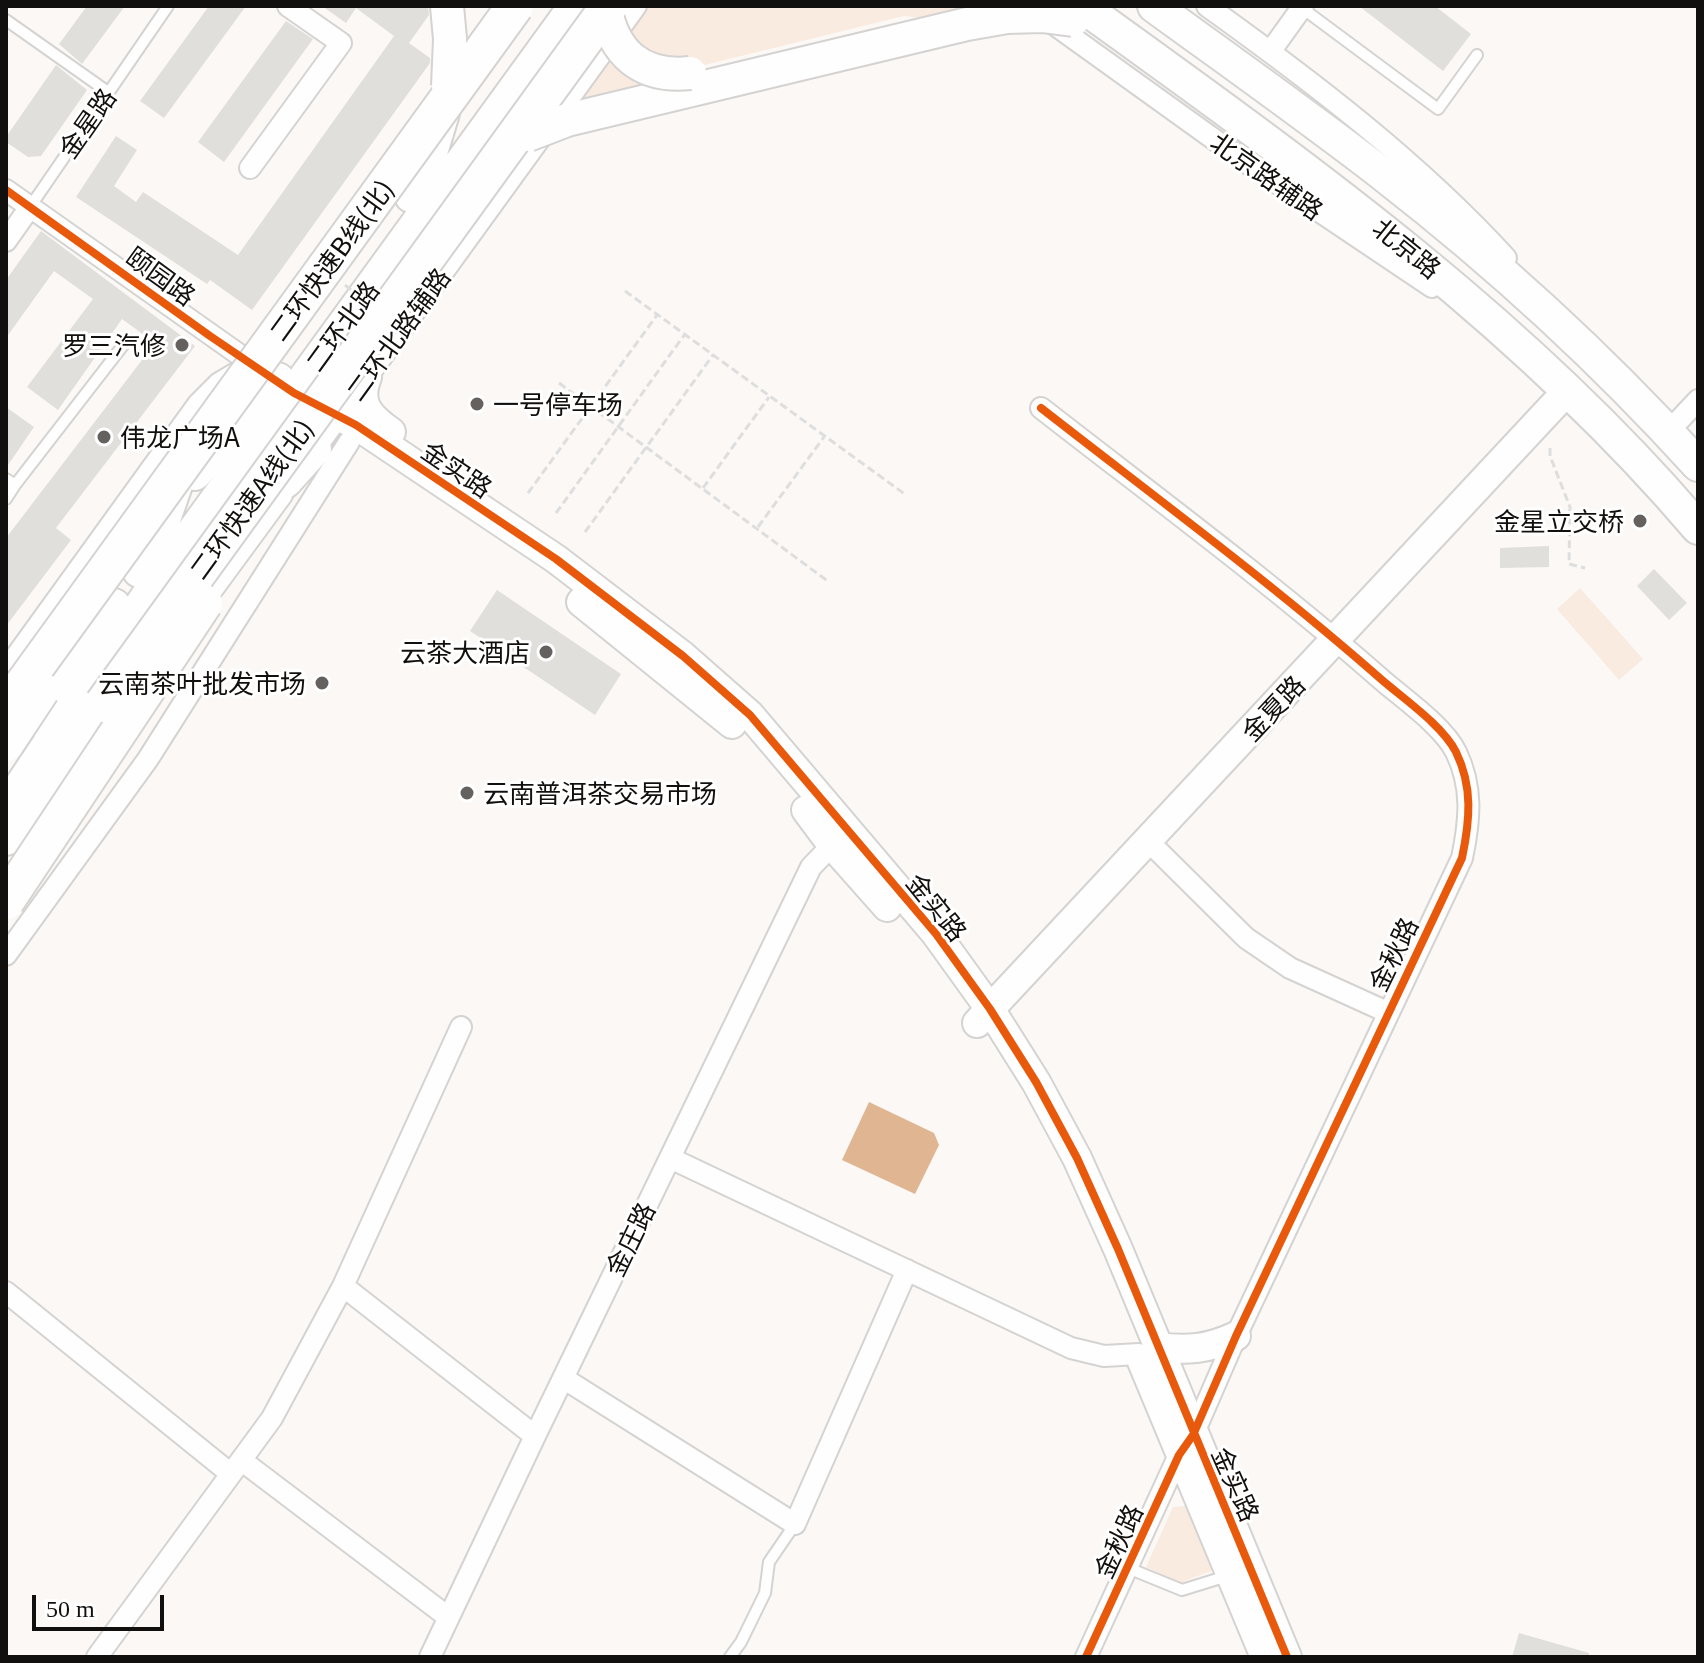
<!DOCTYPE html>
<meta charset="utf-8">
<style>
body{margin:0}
#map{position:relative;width:1704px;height:1663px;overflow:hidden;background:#fbf8f5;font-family:Georgia,serif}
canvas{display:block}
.frame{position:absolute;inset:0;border:8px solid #12100e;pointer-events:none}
.scale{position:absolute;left:32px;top:1595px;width:132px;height:36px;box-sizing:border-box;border:4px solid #12100e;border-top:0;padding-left:10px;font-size:24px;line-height:28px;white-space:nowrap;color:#12100e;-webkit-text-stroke:6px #fff;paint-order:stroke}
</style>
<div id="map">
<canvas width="1704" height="1663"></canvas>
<div class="frame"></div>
<div class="scale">50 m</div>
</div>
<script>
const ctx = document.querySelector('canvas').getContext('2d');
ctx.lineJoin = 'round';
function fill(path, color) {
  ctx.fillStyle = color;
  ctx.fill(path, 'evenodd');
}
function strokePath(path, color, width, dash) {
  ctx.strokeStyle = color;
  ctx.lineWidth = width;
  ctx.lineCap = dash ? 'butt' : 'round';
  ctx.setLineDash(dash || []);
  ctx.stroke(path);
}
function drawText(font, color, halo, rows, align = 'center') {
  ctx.font = font + ' Georgia,"Noto Sans SC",serif';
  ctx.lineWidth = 6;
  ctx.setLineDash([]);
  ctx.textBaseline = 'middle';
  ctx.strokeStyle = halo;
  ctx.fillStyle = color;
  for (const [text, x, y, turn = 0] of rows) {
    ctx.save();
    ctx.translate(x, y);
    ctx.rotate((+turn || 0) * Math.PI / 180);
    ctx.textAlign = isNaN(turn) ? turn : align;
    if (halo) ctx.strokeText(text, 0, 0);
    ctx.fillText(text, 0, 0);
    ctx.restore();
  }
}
fill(new Path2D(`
 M645,6H991L939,20L904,16L684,70L660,89L571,106Z
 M1580,588L1643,659L1619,680L1557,609Z
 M1195,1505L1218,1568L1180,1583L1146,1567L1173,1507Z`), '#f9ebe0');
fill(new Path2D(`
 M869,1102L934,1133L939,1145L915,1194L842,1160Z`), '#e0b692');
fill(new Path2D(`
 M87,6H125L82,64L59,44Z
 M209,6H246L164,118L140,101Z
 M322,6H428L429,15L409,43L430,58V63L252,310L210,280L207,284L76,197L116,136L137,150L114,186L136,202L143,192L238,255L394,36L356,8L346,23Z
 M1359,6H1435L1471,34L1443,71Z
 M286,21L313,39L224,162L198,142Z
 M56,65L87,90L41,156L28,157L6,142V137Z
 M41,231L195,346L56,528L71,540L6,626V538L155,343L122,319L58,410L27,387L93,299L54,271L6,338V280Z
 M6,407L34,427L6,468Z
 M1549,546V567L1500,568V548Z
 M1654,569L1687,603L1669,620L1637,586Z
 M497,590L621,674L595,715L470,631Z
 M1519,1633L1589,1653V1657H1512Z`), '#e1dfdc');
const lane = new Path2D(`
 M1302,8L1438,109L1477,55
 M6,20L108,92
 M30,207L168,6
 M6,479L15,485L6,499
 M15,485L128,339
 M1128,1568L1182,1590L1227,1576
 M730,1657L741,1642L765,1593L769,1562L795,1524`);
const street = new Path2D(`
 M1207,6C1313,82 1418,162 1506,258
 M1048,20L1240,158L1432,287
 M1270,52L1303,6
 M250,168L341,43L288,6
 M6,190L261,370
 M6,241L30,207
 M1041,408C1155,497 1273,584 1382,680C1404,699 1443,726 1456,752C1473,787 1470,820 1462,858L1236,1336L1193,1435L1179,1455L1086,1657
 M1668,432L1698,400
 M310,456L636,6
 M199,608L282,495
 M6,670L198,404L219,383L241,370
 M1148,841L1246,938L1290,968L1387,1012
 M6,955L148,759L349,442
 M670,1158L1071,1348L1104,1356L1139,1354
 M343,1286L535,1436
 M6,1292L231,1474
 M563,1378L795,1524L907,1270
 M241,1460L448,1617
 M97,1657L272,1418L343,1286L461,1027
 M430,1657L535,1436L811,867L841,836`);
const secondary = new Path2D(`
 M367,377C356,404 370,417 391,432
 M303,398L356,425L556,559L683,656L750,715L936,934L990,1009L1036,1082L1077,1158L1118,1249L1287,1657
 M581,602L732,724
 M806,810L832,845L887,907
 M977,1023L1568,390
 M1157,1347C1187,1351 1209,1349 1236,1336
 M1141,1359L1265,1657`);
const primary = new Path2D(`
 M447,6L450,39
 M1082,6C1301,164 1522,321 1698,528
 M1154,6C1231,62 1309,117 1385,176C1497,263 1602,359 1698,465
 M567,120L967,24L1007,17
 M411,196L431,153L443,113
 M255,504L286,481L315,449
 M139,571L159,534L178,479
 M31,720L114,605
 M6,808L156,583L575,6`);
const highway = new Path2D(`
 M194,472L243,416L277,381
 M6,837L103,704`);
strokePath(lane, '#d5d3d1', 14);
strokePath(street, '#d5d3d1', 24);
strokePath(secondary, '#d5d3d1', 32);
strokePath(primary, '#d5d3d1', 36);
strokePath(highway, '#d5d3d1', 40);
strokePath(new Path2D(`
 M625,291L906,495
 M559,383L829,582
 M1550,448V456L1570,507L1569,564L1585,568
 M703,488L769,397
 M528,493L657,315
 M556,513L685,334
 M758,527L824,437
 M585,532L713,355`), '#dfdede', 3, [8, 4]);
strokePath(lane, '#fefefe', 10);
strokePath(street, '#fefefe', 20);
strokePath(secondary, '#fefefe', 28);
strokePath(primary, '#fefefe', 32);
strokePath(highway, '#fefefe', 36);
const primaryBridge = new Path2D(`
 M605,6C613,54 642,78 690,73
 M1007,17L1042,16L1073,20
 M448,86L450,39
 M528,135L567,120`);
const highwayBridge = new Path2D(`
 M103,704L609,6
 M6,708L515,6
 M6,743L41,690
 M6,901L204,603`);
strokePath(primaryBridge, '#d5d3d1', 36, []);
strokePath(highwayBridge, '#d5d3d1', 40, []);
strokePath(new Path2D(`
 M345,285L364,300`), '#dfdede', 3, [8, 4]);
strokePath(primaryBridge, '#fefefe', 32);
strokePath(highwayBridge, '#fefefe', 36);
strokePath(new Path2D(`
 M6,190L210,336L294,393L356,425L556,559L683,656L750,715L936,934L990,1009L1036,1082L1077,1158L1118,1249L1287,1657
 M1041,408C1155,497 1273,584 1382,680C1404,699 1443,726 1456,752C1473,787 1470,820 1462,858L1236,1336L1193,1435L1179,1455L1086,1657`), '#e8590c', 8);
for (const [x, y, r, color] of [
 [182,345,8,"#64615f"],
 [477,404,8,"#64615f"],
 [104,437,8,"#64615f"],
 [1640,521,8,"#64615f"],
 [546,652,8,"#64615f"],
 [322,683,8,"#64615f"],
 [467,793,8,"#64615f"]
]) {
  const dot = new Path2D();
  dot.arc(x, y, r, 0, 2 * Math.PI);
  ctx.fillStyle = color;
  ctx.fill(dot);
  strokePath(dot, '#fff', 3);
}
drawText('26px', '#12100e', '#fff', [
 ["金星路",87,123,-55],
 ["北京路辅路",1267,176,35],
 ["北京路",1407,248,39],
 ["二环快速B线(北)",331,260,-54],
 ["颐园路",161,276,36],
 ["二环北路",342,326,-54],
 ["二环北路辅路",398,334,-54],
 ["金实路",457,469,34],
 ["二环快速A线(北)",251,499,-54],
 ["金夏路",1273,708,-47],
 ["金实路",937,907,51],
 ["金秋路",1393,954,-64],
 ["金庄路",630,1239,-64],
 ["金实路",1236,1484,66],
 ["金秋路",1118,1541,-65]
]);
drawText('26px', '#12100e', '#fff', [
 ["罗三汽修",166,345],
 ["一号停车场",493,404,"left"],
 ["伟龙广场A",120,437,"left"],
 ["金星立交桥",1624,521],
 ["云茶大酒店",530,652],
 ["云南茶叶批发市场",306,683],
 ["云南普洱茶交易市场",483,793,"left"]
], 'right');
</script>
